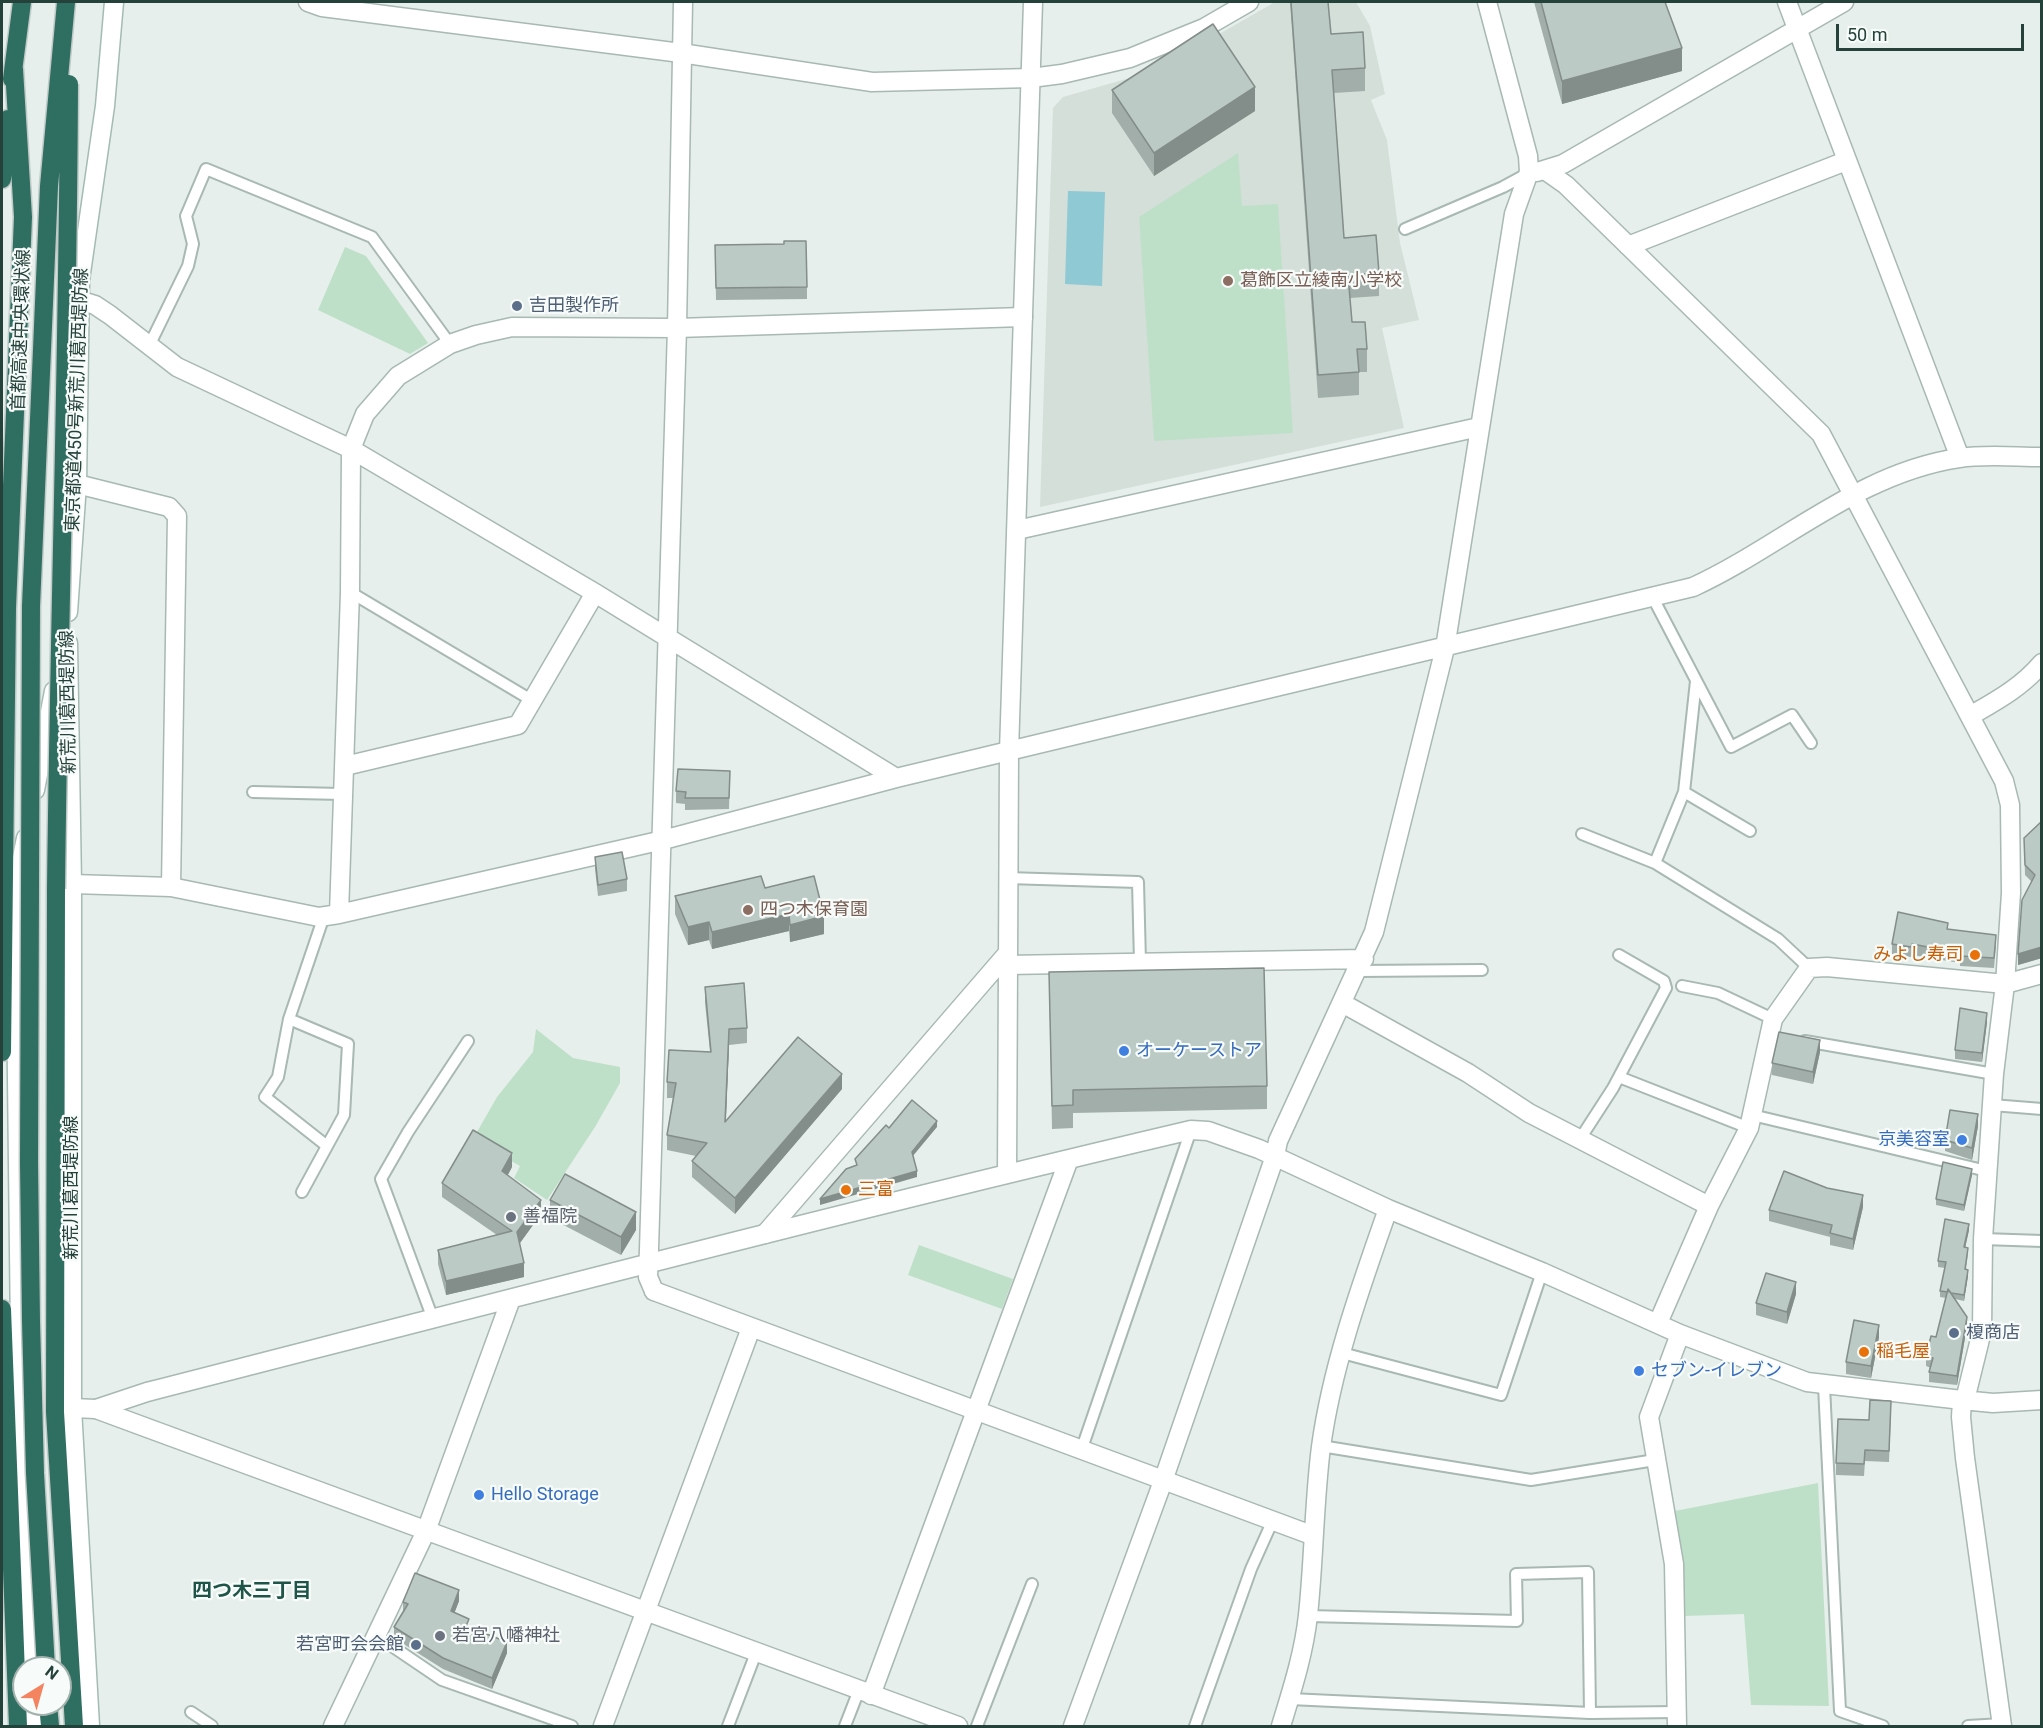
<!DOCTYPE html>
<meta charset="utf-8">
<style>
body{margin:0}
#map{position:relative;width:2043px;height:1728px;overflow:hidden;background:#e6efeb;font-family:Roboto,sans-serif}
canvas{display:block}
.frame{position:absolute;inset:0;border:3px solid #24423a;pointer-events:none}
.north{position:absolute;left:12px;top:1656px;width:60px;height:60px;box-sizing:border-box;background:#f7fbf9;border:2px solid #a3b1ad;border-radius:50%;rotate:37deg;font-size:16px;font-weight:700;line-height:24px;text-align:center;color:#24423a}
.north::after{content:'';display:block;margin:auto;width:21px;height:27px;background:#f4845f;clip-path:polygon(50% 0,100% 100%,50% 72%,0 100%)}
.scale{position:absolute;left:1836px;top:24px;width:188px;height:27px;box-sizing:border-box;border:3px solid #24423a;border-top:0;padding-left:8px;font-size:18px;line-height:21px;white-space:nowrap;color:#24423a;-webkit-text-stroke:4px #f7fbf9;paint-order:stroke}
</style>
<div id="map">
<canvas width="2043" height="1728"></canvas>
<div class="frame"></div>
<div class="north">N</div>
<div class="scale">50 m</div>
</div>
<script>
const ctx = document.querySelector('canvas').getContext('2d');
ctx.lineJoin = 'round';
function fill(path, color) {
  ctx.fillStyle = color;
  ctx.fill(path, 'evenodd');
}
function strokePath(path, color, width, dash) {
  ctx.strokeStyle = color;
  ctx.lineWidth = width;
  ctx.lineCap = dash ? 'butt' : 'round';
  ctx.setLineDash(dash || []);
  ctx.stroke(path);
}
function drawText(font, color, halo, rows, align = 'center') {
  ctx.font = font + ' Roboto,"Noto Sans JP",sans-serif';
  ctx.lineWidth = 4.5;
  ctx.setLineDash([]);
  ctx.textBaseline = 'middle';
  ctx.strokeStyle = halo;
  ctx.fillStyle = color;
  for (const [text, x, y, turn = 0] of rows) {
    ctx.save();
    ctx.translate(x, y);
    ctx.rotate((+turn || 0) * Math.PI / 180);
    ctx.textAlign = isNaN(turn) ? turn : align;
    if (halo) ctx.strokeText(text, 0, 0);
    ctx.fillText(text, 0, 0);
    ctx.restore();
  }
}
fill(new Path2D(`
 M1275,2H1356L1370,26L1385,94L1371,100L1387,140L1400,243L1419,320L1382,328L1404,428L1040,507L1053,108L1063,97L1133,77L1207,41Z`), '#d4dfda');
fill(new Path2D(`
 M1238,153L1242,206L1278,204L1293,433L1154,441L1139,217Z
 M345,247L366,256L428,343L410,354L318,310Z
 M536,1029L573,1058L620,1067V1083L595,1127L547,1200L514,1178L520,1166L473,1139L497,1097L533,1052Z
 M919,1245L1013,1279L1002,1309L908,1275Z
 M1818,1483L1829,1706L1751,1705L1744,1614L1685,1616L1675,1511Z`), '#bfe0c8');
fill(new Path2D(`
 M1068,191L1105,192L1102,286L1065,284Z`), '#8ec9d4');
const service = new Path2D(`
 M1405,229L1503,187L1527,174
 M149,346L188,266L193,244L186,216L206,169L372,237L450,344
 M350,592L533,701
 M1653,598L1731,747L1792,715L1811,743
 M1696,681L1684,792L1750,831
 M253,792L342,794
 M1582,834L1655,863L1778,939L1809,968
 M1655,863L1684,792
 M1007,878L1138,882L1140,962
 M324,916L289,1019L278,1077L265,1097L327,1146
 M1358,971L1482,970
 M1682,986L1718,993L1773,1019
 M289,1019L348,1044L344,1115L302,1192
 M1805,1041L1994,1074
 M1619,1077L1749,1128
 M1992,1105L2042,1109
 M1752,1115L1987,1171
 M1580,1139L1613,1088L1666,988L1664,981L1619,955
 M1983,1239L2042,1241
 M433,1319L381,1179L408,1132L468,1041
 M1342,1353L1501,1395L1542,1272
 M1824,1386L1840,1711L1883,1726
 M1321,1446L1531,1480L1655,1460
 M1081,1451L1191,1130
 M1308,1616L1517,1621L1516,1574L1588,1572L1590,1713
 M377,1636L442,1680L572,1726
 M1290,1699L1590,1713L1677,1712
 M191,1712L212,1726
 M728,1726L756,1653
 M845,1726L859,1690
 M977,1726L1032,1584
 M1195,1726L1251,1569L1273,1520
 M1968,1726L2002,1724`);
const minor = new Path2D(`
 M308,2L322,7L681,53L872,82L1031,78L1062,74L1130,58L1204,28L1249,2
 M1787,2L1960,458
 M1546,171L1566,185L1821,434L2004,781L2010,805L2011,893L2005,984L1994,1074L1983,1239L1982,1331L1965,1400
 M1537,172L1563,164L1844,2
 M1628,246L1846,161
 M79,300L95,305L110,315L177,367L351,449L595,593L896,778
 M77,484L169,507L177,516L171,887
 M1017,530L1479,427
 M1970,716C1996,701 2022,687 2042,663
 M345,766L518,725L595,593
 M72,884L171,887L319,917L339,914L663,840L896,778L1693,587C1782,546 1858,473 1959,458C1985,454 2015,457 2042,457
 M339,914L350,592L351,449L365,414L398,376L450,344L476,335L512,327L677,328L1023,317
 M1006,965L1364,959
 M1342,1003L1468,1073L1529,1113L1709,1206
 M654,1291L648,1277L649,1249L677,328L683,2
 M1658,1323L1709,1206L1749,1128L1773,1019L1809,968L1827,967L2005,984L2042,974
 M1962,1400L1961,1417L1965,1458L2002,1726
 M96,1409L147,1392C494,1303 842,1212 1191,1130L1208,1131L1259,1149L1388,1209L1542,1272L1680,1334L1807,1382L1962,1400L1993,1403L2042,1400
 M871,1695L1069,1159
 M333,1726L426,1531L511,1299
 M603,1726L751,1328
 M1073,1726L1163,1481L1275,1156L1278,1141L1374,932L1445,648L1514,214L1529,172L1528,156L1487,2
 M1281,1726C1292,1690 1304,1653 1308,1615C1314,1559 1314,1502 1321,1447C1332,1366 1361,1286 1388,1209
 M1677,1726L1674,1564L1649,1417L1680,1334`);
const tertiary = new Path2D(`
 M1007,1173L1009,752L1033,2
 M765,1234L1007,954
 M654,1291L1306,1533
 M72,1408L96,1409L142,1426L958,1726`);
const secondary = new Path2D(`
 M68,612L77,484L80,280L105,106L114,2
 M68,643L72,884V1408L90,1726
 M35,790L54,691
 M26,838L15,891L16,993L20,1337L32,1668
 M33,1704L34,1726`);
const motorway = new Path2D(`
 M12,79L22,2
 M2,179L8,119
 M56,889L55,1412L74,1726
 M2,1052L7,608L23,217L14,69
 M2,1309L18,1726
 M48,1704L50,1726`);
strokePath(service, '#a8b8b2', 14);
strokePath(minor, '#a8b8b2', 21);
strokePath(tertiary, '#a8b8b2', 21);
strokePath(secondary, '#a4bbb3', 21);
strokePath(motorway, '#c2cac8', 21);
strokePath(service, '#fff', 10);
strokePath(minor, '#fff', 18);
strokePath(tertiary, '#fff', 18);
strokePath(secondary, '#fff', 18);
strokePath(motorway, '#2f6f62', 18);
const motorwayBridge = new Path2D(`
 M56,889C59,621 68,353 69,84
 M46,1668L35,1473L31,1321L29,1162L31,606L49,186L66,2`);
strokePath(motorwayBridge, '#c2cac8', 21, []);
strokePath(motorwayBridge, '#2f6f62', 18);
fill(new Path2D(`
 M1290,2H1328L1331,34L1365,68V91L1334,93L1344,238L1379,273V296L1350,298L1352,322L1367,349V372H1359V395L1318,398Z
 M1534,2H1665L1682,71L1562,104Z
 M1112,90L1255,111L1154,176L1112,113Z
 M784,244L807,287V299L716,300L715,245Z
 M730,771L729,809L685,810V804L676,803V791Z
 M2042,821V958L2018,965L2032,882L2025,875L2024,838Z
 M595,857L627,879V891L598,896L595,869Z
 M765,888L824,934L790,942L789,931L712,949L709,940L688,945L675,914V896Z
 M1948,929L1996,945L1994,968L1960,966V963L1912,955L1911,957L1892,954V944Z
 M1049,972L1267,1086V1109L1073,1113V1128L1052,1129Z
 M705,987L747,1028V1043L729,1045L726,1121L842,1089L735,1214L692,1177V1161L696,1156L667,1150V1135L673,1098H667V1082L710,1052L705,1003Z
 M1987,1022L1982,1062L1955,1059V1050Z
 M1820,1052L1813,1084L1772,1075V1063Z
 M1978,1126L1972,1160L1945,1151V1140Z
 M512,1167L508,1175L541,1214L520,1243L524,1277L446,1295L438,1264V1250L497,1235L442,1197V1183Z
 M1972,1175L1964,1211L1936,1205V1199Z
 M550,1200L636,1230L621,1255L550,1218Z
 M1863,1207L1853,1250L1830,1245V1237L1769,1221V1210Z
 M1969,1230L1965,1248L1968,1254L1966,1269L1968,1276L1964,1301L1955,1299L1967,1326L1957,1385L1929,1382V1372L1931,1368L1926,1366V1357L1936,1337L1946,1298L1940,1297V1291L1945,1268L1938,1267V1261Z
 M1796,1294L1787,1324L1756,1315V1303Z
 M1879,1337L1871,1378L1846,1374V1362Z
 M1891,1412L1889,1462L1865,1461L1864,1476L1836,1475V1463L1869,1420Z
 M459,1601L454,1613L469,1627L507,1653L492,1689L443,1669L394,1638V1627L403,1611V1602Z`), '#a1aea9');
fill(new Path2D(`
 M1682,48V71L1562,104V81Z
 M1255,87V111L1154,176V153Z
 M789,914V931L712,949V932Z
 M824,916V934L790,942V925Z
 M709,922V940L688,945V927Z
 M2042,947V958L2018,965V954Z
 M1987,1013V1022L1982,1062V1053Z
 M729,1029V1045L725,1138V1122Z
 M1820,1040V1052L1813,1084V1072Z
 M842,1074V1089L735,1214V1198Z
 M1978,1114V1126L1972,1160V1148Z
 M937,1121V1127L912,1157V1152Z
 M512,1153V1167L502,1185V1171Z
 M1972,1169V1175L1964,1211V1205Z
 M917,1171V1177L820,1205V1199Z
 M1863,1195V1207L1853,1250V1239Z
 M541,1200V1214L517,1247V1232Z
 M636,1212V1230L621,1255V1237Z
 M1969,1224V1230L1964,1253V1247Z
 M524,1263V1277L446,1295V1281Z
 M1968,1270V1276L1964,1301V1295Z
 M1796,1282V1294L1787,1324V1312Z
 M1967,1317V1326L1957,1385V1376Z
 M1879,1325V1337L1871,1378V1366Z
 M459,1590V1601L451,1622V1611Z
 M507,1642V1653L492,1689V1678Z`), '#838d89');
const building = new Path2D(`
 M1291,2H1328L1331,34L1363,32L1365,68L1332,70L1344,238L1376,235L1379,273L1348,275L1352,322H1365L1367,349H1357L1359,372L1318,375Z
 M1541,2H1665L1682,48L1562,81Z
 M1213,24L1255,87L1154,153L1112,90Z
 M784,241H806L807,287L716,288L715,245L784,244Z
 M678,769L730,771L729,798H685L686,792L676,791Z
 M2042,821V947L2018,954L2022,900L2035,875L2025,865L2024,838Z
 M622,852L627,879L598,885L595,857Z
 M761,876L765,888L814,876L824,916L790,925L789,914L712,932L709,922L688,927L675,896Z
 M1898,912L1948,923L1947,929L1996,935L1994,958L1960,956V953L1912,944L1911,947L1892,944Z
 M1264,968L1267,1086L1073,1090V1105L1052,1106L1049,972Z
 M744,983L747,1028L729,1029L725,1122L798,1037L842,1074L735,1198L692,1161L707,1143L667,1135L676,1083L667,1082L669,1050L711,1052L705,987Z
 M1960,1008L1987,1013L1982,1053L1955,1050Z
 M1779,1032L1820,1040L1813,1072L1772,1063Z
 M912,1100L937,1121L912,1152L917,1171L820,1199L846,1169L857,1165L855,1159L886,1125L889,1128Z
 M1950,1110L1978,1114L1972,1148L1945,1140Z
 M473,1130L512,1153L502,1171L541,1200L517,1232L524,1263L446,1281L438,1250L512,1231L442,1183Z
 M1943,1162L1972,1169L1964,1205L1936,1199Z
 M1784,1171L1827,1188L1863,1195L1853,1239L1830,1233L1832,1225L1769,1210Z
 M565,1174L636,1212L621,1237L550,1200Z
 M1945,1219L1969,1224L1964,1247L1968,1248L1965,1269L1968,1270L1964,1295L1951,1293L1948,1289V1292L1940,1291L1946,1262L1938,1261Z
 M1766,1273L1796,1282L1787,1312L1756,1303Z
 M1948,1289L1967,1317L1957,1376L1929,1372L1933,1358L1926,1357L1931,1336L1936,1337Z
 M1854,1320L1879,1325L1871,1366L1846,1362Z
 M1870,1400L1891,1401L1889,1451L1865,1450L1864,1464L1836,1463L1838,1419L1869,1420Z
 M415,1573L459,1590L451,1611L469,1619L466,1626L507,1642L492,1678L443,1658L394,1627L408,1604L403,1602Z`);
fill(building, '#bbcac4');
strokePath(building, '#838d89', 1.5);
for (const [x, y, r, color] of [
 [1228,281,6,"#8d6e63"],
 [517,306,6,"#5c6f8a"],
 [748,910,6,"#8d6e63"],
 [1975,955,6,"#e8710a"],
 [1124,1051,6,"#3f7fe0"],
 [1962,1140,6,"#3f7fe0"],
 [846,1190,6,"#e8710a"],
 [511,1217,6,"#6b7280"],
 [1954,1333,6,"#5c6f8a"],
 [1864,1352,6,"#e8710a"],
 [1639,1371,6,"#3f7fe0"],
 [479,1495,6,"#3f7fe0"],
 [440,1636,6,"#6b7280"],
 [416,1645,6,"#5c6f8a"]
]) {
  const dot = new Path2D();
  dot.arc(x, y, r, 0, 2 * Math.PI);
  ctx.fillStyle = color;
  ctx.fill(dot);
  strokePath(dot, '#f7fbf9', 2);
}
drawText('18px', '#785e54', '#f7fbf9', [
 ["葛飾区立綾南小学校",1240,281],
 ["四つ木保育園",760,910]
], 'left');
drawText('18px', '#4e5e75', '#f7fbf9', [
 ["吉田製作所",529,306],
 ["榎商店",1966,1333],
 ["若宮町会会館",404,1645,"right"]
], 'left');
drawText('18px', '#24423a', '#f7fbf9', [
 ["首都高速中央環状線",22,330,-88],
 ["東京都道450号新荒川葛西堤防線",78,400,-88],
 ["新荒川葛西堤防線",69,702,-91],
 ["新荒川葛西堤防線",72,1188,-90]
]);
drawText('18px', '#c56008', '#f7fbf9', [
 ["みよし寿司",1963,955,"right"],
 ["三富",858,1190],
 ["稲毛屋",1876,1352]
], 'left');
drawText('18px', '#366cbe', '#f7fbf9', [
 ["オーケーストア",1136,1051],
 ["京美容室",1950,1140,"right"],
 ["セブン-イレブン",1651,1371],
 ["Hello Storage",491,1495]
], 'left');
drawText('18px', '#5b616d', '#f7fbf9', [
 ["善福院",523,1217],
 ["若宮八幡神社",452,1636]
], 'left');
drawText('bold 20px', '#1f5548', '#f7fbf9', [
 ["四つ木三丁目",252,1592]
]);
</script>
